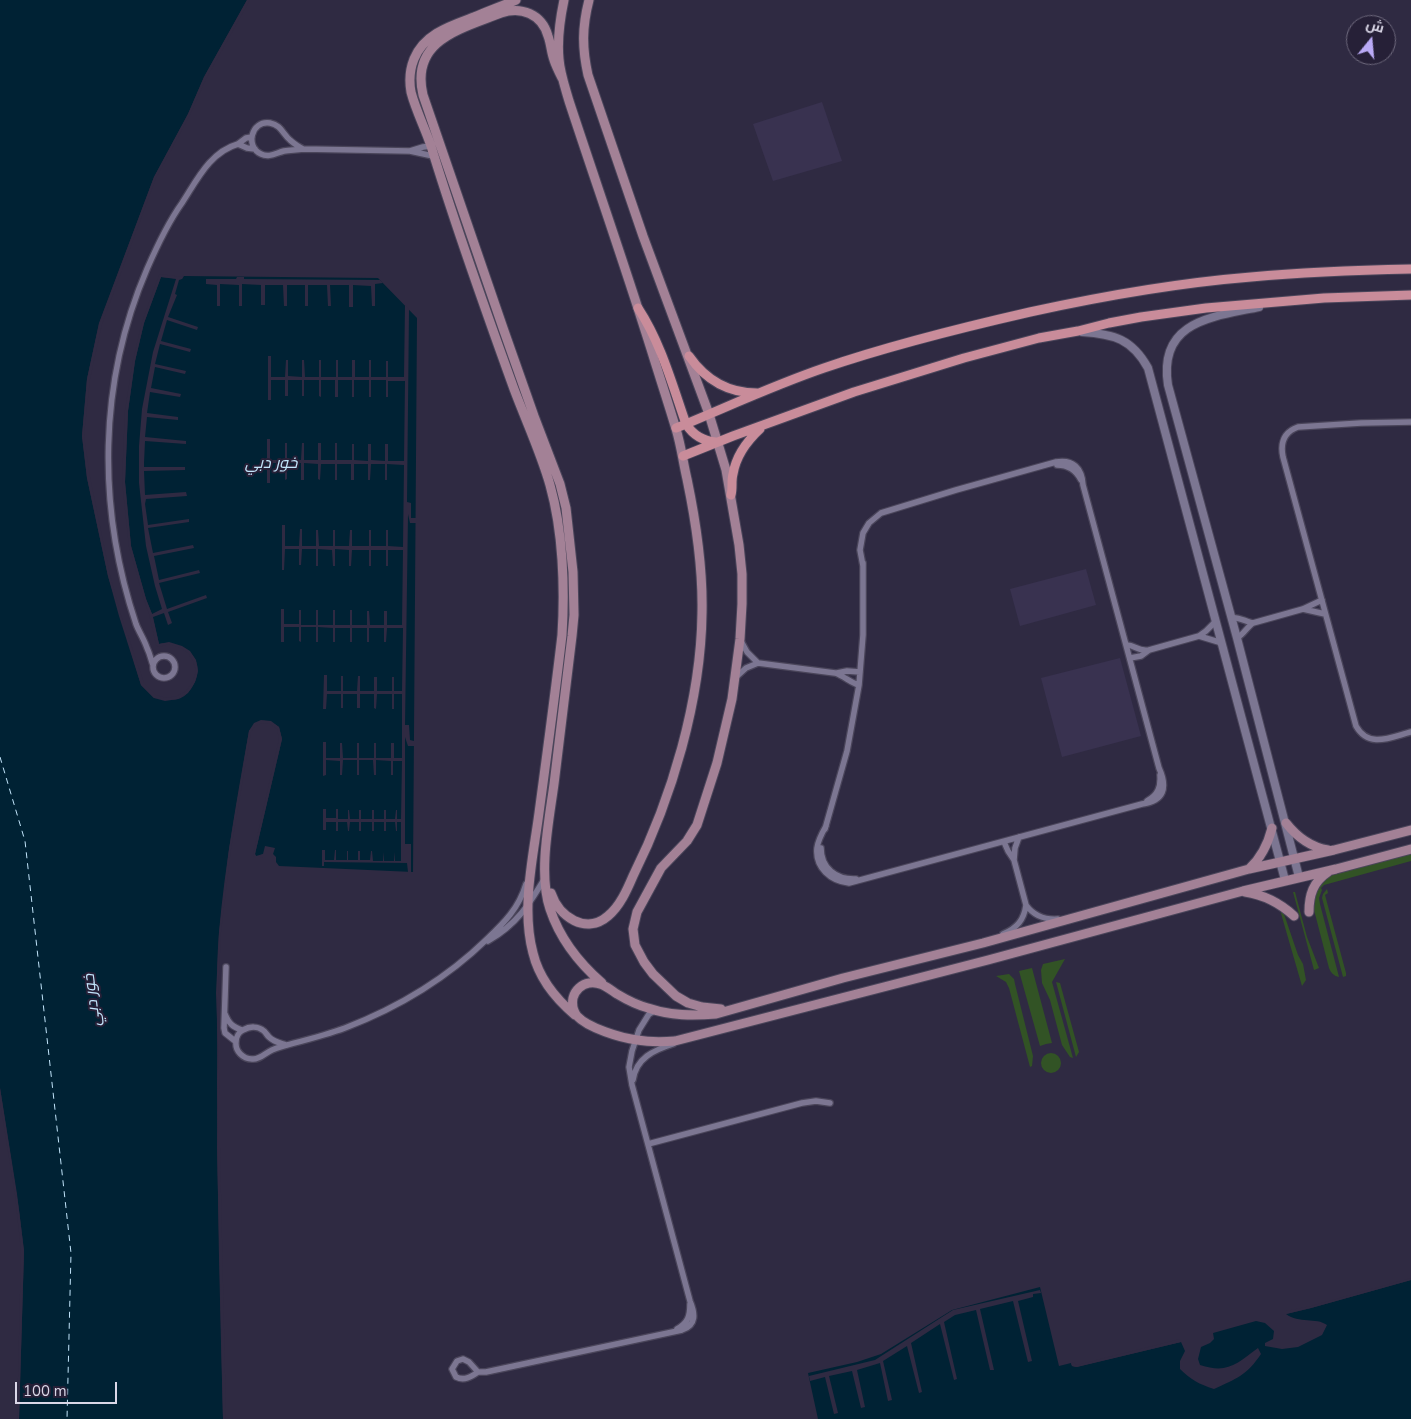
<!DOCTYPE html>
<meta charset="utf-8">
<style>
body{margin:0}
#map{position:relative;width:1411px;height:1419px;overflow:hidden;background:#2f2a42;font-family:"Nunito Sans",Cairo,sans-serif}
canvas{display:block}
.north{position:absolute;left:1346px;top:15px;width:50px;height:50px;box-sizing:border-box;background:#262037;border:1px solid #6e697d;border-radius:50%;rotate:17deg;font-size:14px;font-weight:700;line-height:20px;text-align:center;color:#dad7e7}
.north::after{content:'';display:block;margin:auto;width:18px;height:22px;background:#baaaf6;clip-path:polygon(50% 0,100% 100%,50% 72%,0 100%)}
.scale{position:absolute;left:15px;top:1382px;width:102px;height:22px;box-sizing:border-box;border:2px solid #dad7e7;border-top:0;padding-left:6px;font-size:15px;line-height:18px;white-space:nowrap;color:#dad7e7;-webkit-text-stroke:4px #262037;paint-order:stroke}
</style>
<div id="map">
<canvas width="1411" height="1419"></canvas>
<div class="north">ش</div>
<div class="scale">100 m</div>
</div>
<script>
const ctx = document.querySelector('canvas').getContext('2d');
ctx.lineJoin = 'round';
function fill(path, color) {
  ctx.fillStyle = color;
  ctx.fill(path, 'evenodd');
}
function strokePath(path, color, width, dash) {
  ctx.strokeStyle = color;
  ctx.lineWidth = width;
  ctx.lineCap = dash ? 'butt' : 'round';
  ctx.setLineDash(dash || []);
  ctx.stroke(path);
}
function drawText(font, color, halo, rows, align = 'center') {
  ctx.font = font + ' "Nunito Sans",Cairo,sans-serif';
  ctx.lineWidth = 4;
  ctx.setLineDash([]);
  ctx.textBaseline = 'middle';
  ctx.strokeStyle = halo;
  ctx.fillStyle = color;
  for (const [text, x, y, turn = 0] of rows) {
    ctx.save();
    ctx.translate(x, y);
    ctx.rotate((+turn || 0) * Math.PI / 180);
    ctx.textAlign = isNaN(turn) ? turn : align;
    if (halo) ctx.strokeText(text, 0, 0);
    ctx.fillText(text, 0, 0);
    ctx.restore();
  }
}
fill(new Path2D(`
 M822,102L842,161L773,181L753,124Z
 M1086,569L1096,605L1020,626L1010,589Z
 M1120,658L1141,736L1062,757L1041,678Z`), '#393250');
fill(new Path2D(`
 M1411,852V861L1324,885L1321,888L1322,890L1319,898L1320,904L1339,977C1334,976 1331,973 1329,968L1313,906L1315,891L1326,876Z
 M1327,889L1328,893L1325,895L1346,973V976L1343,977L1322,898L1323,894Z
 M1293,892H1295L1307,937L1319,968L1314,970Z
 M1281,909L1284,914L1298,955L1303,964L1306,980L1302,986L1280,910Z
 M1065,959L1052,982L1073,1058L1070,1057L1062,1045L1050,1000L1042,983L1041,970L1043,964Z
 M1032,968L1052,1043L1046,1044L1040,1046L1019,971Z
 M1009,974L1014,979L1015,984L1033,1056L1032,1066L1030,1067L1009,988L1006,982L996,976Z
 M1056,982L1060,983L1079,1052L1076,1057Z
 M1041 1063a10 10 0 1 1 20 0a10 10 0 1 1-20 0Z`), '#325325');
fill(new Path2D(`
 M0,0H247L204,77L188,114L154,177L99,323L87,379L82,436L87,478L108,576L141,685L154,698C161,698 172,701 178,699C183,698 188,693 191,689C202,673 200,656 181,647C171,643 169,642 159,644L152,614L146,599L131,546L125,482L128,411L135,361L144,323L161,277L182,279L184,276L378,278L417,318L413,872L279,866L276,862V857L273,854L275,848L265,846L263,854L256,856L255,854L282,739L279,727C266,718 258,718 249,731C237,798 225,865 219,932C215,983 218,1033 217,1083C217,1195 220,1307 223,1419H19L24,1251L17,1194L0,1088Z
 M1411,1280V1419H818L808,1373L857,1362L881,1354L952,1310L1040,1287L1059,1366L1071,1363L1072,1366L1077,1367L1181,1342L1185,1351L1180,1361V1369C1191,1380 1199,1384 1214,1389C1236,1379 1247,1375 1261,1354L1258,1348C1236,1364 1228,1374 1200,1365L1198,1359L1201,1347L1210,1343L1214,1339L1213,1333L1256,1321L1265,1323L1274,1331L1273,1339L1265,1343V1346L1282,1349L1298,1347L1322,1335L1327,1325C1316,1317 1299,1324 1286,1314L1311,1308Z`), '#002234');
fill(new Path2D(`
 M247,0H250L206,79L190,115L156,178L102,324L90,379L84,436L90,477L110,575L121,615L144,683L156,695L166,698L177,696L186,691L193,681L196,671L193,661L188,653L181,648L169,644L159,647L156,645L149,614L144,600L129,547L122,482L125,410L133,360L142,322L159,275L161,274L181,277L184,274L182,279L179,280L175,294L177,295L168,317L198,327L197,330L167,320L161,341L191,349L190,352L160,344L155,364L186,371L185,374L155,367L151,388L181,394L180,397L150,392L147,413L178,417V420L147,417L145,437L186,441V444L145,441L144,463V467H185V470L144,471L145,495L186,492L187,496L146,499L145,504L148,525L189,519V522L148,528L153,553L193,545L194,548L154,556L159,580L199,570L200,573L159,583L167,609L206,595L207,598L168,612L172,623L168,625L164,613L153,617L159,644L169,642L182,646L190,651L196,660L198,671L195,682L188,693L178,699L165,701L154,698L141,685L119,616L108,576L87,478L82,436L87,379L99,324L154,177L188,114L204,77ZM161,277L176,279L153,352L142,409L139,446V483L146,546L155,586L162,609L152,614L146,599L131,546L125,482L128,411L135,361L144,323Z
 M237,277H244V279L380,280L383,283L375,284V306H372L371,286L353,285V307H349V285H330L331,306H328L327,285H308V306H305V285H287V306H284L283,285H265V305H261V285L242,284V306H239V285L220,284V306H217V285L206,284V279H236Z
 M405,305L409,309L407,502L411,503V518H416V523H410L408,514L405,725H409L410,740L414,741V746H408L405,737V844H411V872H408L407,863L324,862V866H322V850H325V860H334L335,850H336V860H347V851H348V860H358V851H360V860H370L371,851H372L373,861H383V852L384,861H394L395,852V861H401V822H397V831H396L395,822H386V831H384V822H374V831H372V822H361V831H359V822H350L349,831H348L347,822H338V831H336V822H326V830H323V809H326V818H336V809H338V819H348V810H349L350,819H359V810H361V819H372V810H374V819H384V810H386V819H395L396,810H397V819H401L402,761H393V775H391V761L376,760V775H374L373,760H359V775H357V760H343L342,775H340V761L326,760V775L323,776V742H326V758H340V743H342L343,758H357V743H359V758H374V743H376V758H391V743H394V758H402V694H394V709H392V694H377L376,709L374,708V694H360V708H357V694H343V708H341V694H327L326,709H323L324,675H327V691H341V676H343V691H357L358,676H360V691H374V677H377V691H392V677H394V691H402L403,628H387L386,642H384V628H369V642H367V628H352V642H350V628H335V642H333V628L318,627V642H316V627H301V642L299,641V627H284V642H281V609H284V624H299V610H301V625H316V610H318V625H333V610H335V625H350V610H352V625H367V611H369L370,625H384V611H387V625H402L403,550H388V566H386V550H371V566H369V550H352L351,566H349V550L335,549V566H333L332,550L318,549V566H316V549H302L301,565H299V549H285L284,570H282V525H285V546H299L300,529H302V546H316V530H318L319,546H333V530H335V546H349L350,530H352V546H369V530H371V546H386V530H388V546L403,547L404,465L387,464V480H385V464H371L370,480H368V464H354V480H351V464H337V480H335V464H321L320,480L318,479V464L304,463V480H301V463H287V479L285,480V463H270V483H267V439H270V460H285V443H287V460H301L302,443H304V460H318V443H321V460H335V443H337V460H352V444H354V460L368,461V444H371V460L385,461V444H388V461H404L405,381H388V397H386V380H371V397H369V380H354V397H352V380H338V397H335V380H321V397L319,396V380H304V396H302V380H288V396H285V380H271V400H268V356H271V377H285L286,360H288V376L302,377V360H304L305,377H319V360H321V377H336V360H338V377H352V360H355V377H369V360H371V377H386V361H388V377H404Z
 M261,720L271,721L279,727L282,739L255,854L256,856H259L263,854V857L260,858H255L253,855L279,739L277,729L270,724L262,723L255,726L251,732L231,849L221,932L217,1018L220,1095V1148L226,1419H223L217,1148L218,1046L216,993L219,933L229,849L249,731L254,723Z
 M0,1088L19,1210L24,1251L19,1419H17L21,1251L15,1195L0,1102Z
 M1411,1278V1280L1311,1308L1286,1314V1311L1311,1306Z
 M1040,1290L1041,1293L1033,1294V1297L1018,1301L1032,1361L1028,1362L1013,1301L980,1309L994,1370H990L976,1310L955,1315L944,1322L957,1379L954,1380L940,1324L911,1343L922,1392L919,1393L907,1346L883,1361L892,1400L888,1401L880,1363L857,1370L865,1407L861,1408L852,1371L829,1376L838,1413L834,1414L825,1377L810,1381L809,1376L875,1360L953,1310Z
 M1180,1339L1181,1342L1076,1367L1072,1366L1071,1363L1073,1362L1077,1365Z`), '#2f2a42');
strokePath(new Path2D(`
 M0,757L25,841L71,1253L67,1419`), '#c2e5fb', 1, [6, 5]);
const minor = new Path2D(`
 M252,137L246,138L238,144L247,148L255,149
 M303,149C298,146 294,144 290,140C283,134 281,125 270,123C251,120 245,147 261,154C269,158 276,153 284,151C290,150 296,150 303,149L410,151L433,156
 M410,151L423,147L431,146
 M1411,422L1361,423L1298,427C1284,432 1280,443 1283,457L1356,726C1369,749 1391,737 1411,732
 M1057,465C1068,465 1076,470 1081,480
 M1303,609L1325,614
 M1231,618C1238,616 1246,622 1253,623
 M1199,636L1222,643
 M1237,638C1244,634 1247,627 1253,623L1303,609L1322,600
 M741,641L747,652L758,663
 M1127,645C1135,645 1138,652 1149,650L1199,636L1206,631L1216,621
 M153 667a11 11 0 1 1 22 0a11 11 0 1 1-22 0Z
 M1130,658L1141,656L1149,650
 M153,665C151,660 150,654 147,648C144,639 139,632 136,624C97,507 98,383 147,269C157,246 167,224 182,203C197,180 210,152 238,144
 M837,673L847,671L860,672
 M735,678L746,668L758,663L835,673C844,676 851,683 859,685
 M1147,801C1158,795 1161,787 1160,775
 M826,826C822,833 818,840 817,848C815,868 831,881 849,883L1142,804C1164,801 1168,788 1159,768L1083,485C1082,468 1073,459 1056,462L956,490L881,513L869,523L863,533L860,550L863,566
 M825,829L847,751L859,685L863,635V563
 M1004,842L1008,851L1014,860
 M821,848C821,868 836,880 856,879
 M1026,905C1034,916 1044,920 1058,919
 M1003,934C1017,928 1024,920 1026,905L1014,860L1015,848L1019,837
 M488,941C517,924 528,906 545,878
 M226,967L224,1028L225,1033L235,1041
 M225,1014C229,1024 233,1027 242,1030
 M286,1045C280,1043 274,1042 269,1037C267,1035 266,1033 264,1031C258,1026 250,1026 243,1030C239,1032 236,1037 236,1042C235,1051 243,1059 252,1059C260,1060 265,1053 272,1050C277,1048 282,1046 287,1045C306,1040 326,1035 345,1028C397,1008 447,978 487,939C504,923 519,908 526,884
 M633,1080C636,1058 654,1050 673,1044
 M648,1144L802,1103L816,1101L830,1103
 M677,1329C688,1323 690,1316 690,1304
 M463,1359L469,1362L478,1372C471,1377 464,1381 456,1377L452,1369L457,1361Z
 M478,1372H486L682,1330C697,1325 695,1313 690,1301L632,1085L629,1067L632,1051L639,1030L649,1014L656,1010`);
const tertiary = new Path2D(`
 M1259,307C1212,317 1158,321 1168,385L1237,638L1299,877
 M1082,332C1114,334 1132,339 1148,368L1285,880`);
const secondary = new Path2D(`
 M516,0C502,6 488,11 474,17C450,26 424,34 414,59C410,69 409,81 411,92C416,111 425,128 431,146C456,228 485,309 514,389C526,421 541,453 550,485C563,531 565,588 562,635C555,695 547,754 539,813C533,858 521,908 533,953C539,978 556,999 575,1015
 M589,0C582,27 582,48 588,75L643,236L709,414L726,470L739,545L742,574V604L740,639L732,699L717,763L697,825L687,841L661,868L637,912L633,929L635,945L644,962L653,974L676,996L688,1003L702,1007L721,1009
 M562,78C559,72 556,66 554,60C551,52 551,44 548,36C542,14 521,6 501,13C461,29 410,40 423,95L503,328L534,416L560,484L566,508L573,572L574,615L572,636C566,686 560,735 554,784C549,821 538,874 550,909C560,939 579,963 602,983
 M1286,823C1297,837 1310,847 1328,850
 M1411,830L1334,850L1249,869L983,943L843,978L716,1014C693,1016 671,1016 648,1008C637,1005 627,1000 617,994C608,988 600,981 589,983C582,984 575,990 573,998C572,1004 573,1011 577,1016C588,1028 621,1038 637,1040C649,1042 662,1042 675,1041L988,960L1243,891L1336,869L1411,849
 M1249,869C1262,857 1268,844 1272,828
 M1245,892C1265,895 1280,903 1294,916
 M551,893C559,917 586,935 608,916C620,906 627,890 633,876C672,798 701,700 702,613C703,568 696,522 687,479C683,462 681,445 676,429C668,402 659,375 651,349C625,266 596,183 569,101C565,87 560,73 559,59C557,39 560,19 564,0
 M1309,912C1309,895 1313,882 1328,872`);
const primary = new Path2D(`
 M638,308C661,343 672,384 686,424C693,435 703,441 716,442
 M689,356C705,379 728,393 757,393
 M676,428C725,408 774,385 824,368C891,345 960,328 1030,312C1103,296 1177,283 1251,277C1304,272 1358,270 1411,269
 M683,456L733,436L854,392L964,358L1039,338L1078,331L1109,323L1141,317L1206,308L1324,298L1411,295
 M731,495C733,488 731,481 733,474C736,456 747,441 760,429`);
strokePath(minor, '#4a455a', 8);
strokePath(tertiary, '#4a455a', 10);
strokePath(secondary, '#4a455a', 11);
strokePath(primary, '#4a455a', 11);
strokePath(minor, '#7c7692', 5.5);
strokePath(tertiary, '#7c7692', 8);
strokePath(secondary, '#a38196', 9);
strokePath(primary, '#c98c9a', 9);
drawText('italic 16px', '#c2e5fb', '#262037', [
 ["خور دبي",271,464],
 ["خور دبي",93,1000,-97]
]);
</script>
